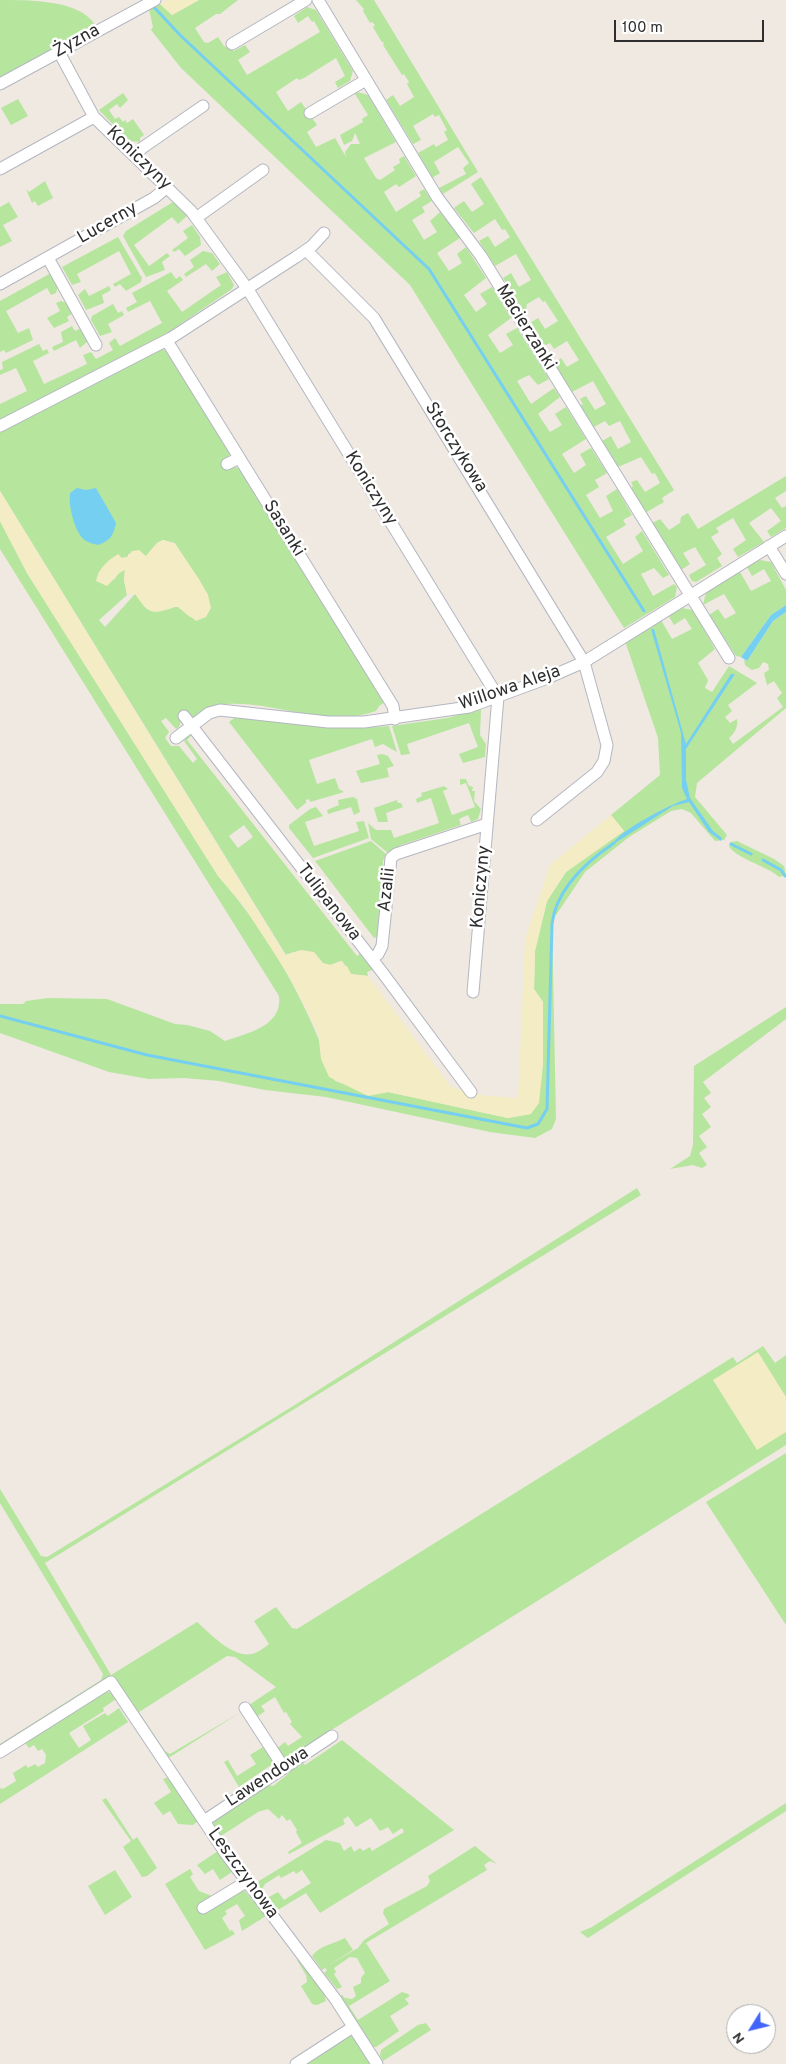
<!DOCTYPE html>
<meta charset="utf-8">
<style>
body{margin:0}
#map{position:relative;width:786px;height:2064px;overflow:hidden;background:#efe9e1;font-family:Overpass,sans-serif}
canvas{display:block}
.north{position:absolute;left:726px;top:2004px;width:50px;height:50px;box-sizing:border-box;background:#fff;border:1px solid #ababab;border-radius:50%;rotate:234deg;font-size:14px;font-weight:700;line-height:20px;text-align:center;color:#2e2e2e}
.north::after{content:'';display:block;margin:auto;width:18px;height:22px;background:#4264fb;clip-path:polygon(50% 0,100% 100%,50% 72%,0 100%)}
.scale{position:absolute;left:614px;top:20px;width:150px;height:22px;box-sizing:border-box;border:2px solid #2e2e2e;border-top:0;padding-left:6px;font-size:15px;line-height:18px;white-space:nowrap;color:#2e2e2e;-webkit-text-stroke:4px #fff;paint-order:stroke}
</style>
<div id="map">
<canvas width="786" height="2064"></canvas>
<div class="north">N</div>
<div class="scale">100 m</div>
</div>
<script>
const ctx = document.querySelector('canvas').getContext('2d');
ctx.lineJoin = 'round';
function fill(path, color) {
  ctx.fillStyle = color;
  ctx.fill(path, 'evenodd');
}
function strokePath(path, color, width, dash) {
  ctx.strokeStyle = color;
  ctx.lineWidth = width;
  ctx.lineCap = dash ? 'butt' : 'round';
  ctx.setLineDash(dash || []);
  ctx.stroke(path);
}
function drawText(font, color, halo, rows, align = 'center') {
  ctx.font = font + ' Overpass,sans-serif';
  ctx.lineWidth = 5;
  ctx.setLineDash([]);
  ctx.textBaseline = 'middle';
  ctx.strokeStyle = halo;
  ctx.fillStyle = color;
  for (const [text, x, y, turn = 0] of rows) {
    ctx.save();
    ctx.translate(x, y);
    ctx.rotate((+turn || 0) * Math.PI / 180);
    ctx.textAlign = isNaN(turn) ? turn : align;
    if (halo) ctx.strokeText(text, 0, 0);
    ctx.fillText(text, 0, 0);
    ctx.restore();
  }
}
fill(new Path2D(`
 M0,0C31,0 77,0 94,23L91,27L0,78Z
 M199,0H238L220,14H216L195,28L204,42L208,43L218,37L224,46L234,51L245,45L250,52L238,60L247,75L320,32L314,21L312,22L308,16L298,23L294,16L307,7L316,10L353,71L350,81L338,88L335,82L345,76L336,58L304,78L299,80L297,78L276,92L288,111L301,102L317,125L307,132L316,147L335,138L346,157L345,152L351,144H360L355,133L352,141L344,145L340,135L363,122L362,119L368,115L355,94L357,92L368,95L396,142L364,158L376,178L380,180L395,170L393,167L400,163L399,159L404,156L416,176L399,187L396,184L384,192L396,212L421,196L419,192L424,189L432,201L422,207L425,212L412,220L424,240L437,232L430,221L440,212L460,238L437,253L449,271L462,263L457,254L466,247L486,278L464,295L476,312L487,304L480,294L492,287L511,318L488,335L500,353L513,345L506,334L517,328L549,379L538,385L529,375L517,381L531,404L554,388L560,397L538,414L550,432L562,425L555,414L566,407L586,439L562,454L574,473L586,465L580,454L591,448L607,473L595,480L599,487L586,495L600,518L613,511L606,496L617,489L632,515L623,520L626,525L606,537L623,564L643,551L635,537L642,531L669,575L663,578L654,568L641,574L653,596L674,584L677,587L675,597L624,628L410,285L181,68L151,30L153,27L149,9L160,4L172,15Z
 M356,0H374L478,172L443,194L439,188L466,174L463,168L469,163L458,147L434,162L440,173L432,178L418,153L434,144L436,147L448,140L444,132L447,130L439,115L435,117L433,114L413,126L421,140L413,144L386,100L393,95L400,106L414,97L407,84L409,82L404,74L402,75L383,45L384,43L381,41L373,27L375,25L372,22L370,23L363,11L364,9Z
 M123,93L128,100L120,108L117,104L109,110L115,119L119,117L123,122L125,120L127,123L133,119L144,135L140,138V142L129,141L99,110Z
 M18,99L28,116L11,125L1,108Z
 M481,177L674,490L662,498L664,502L645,513L631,488L633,486L631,482L637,480L645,492L660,483L655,473L652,474L641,457L618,467L602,441L611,436L618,449L631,442L620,421L609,426L605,421L594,427L580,406L583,404L580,399L586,396L595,410L606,404L593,381L572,392L556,366L557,361L561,358L567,367L579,360L567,341L554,349L550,343L544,346L530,323L538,318L545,329L558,321L545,301L543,302L539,297L527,304L525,314L503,278L511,273L519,287L531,280L516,254L495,266L479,241L488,236L495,247L510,237L505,229L502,230L495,219L474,233L454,208L464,201L472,212L484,204L471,184Z
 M45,181L53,198L38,206L35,201L32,203L26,189L29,192Z
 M9,202L18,217L3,225L12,241L0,247V207Z
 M173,202L187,216L178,224L172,217L134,245L149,266L167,253L170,256L162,262L165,270L146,277L123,236L126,231Z
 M192,225L200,237L201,245L185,256L179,249L174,252L172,250L188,238L183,231Z
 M118,237L142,278L141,282L126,291L120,284L115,287L113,284L131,274L119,251L77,274L81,282L72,285L62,267Z
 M203,251L212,253L220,264L212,271L206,264L186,277L184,274L194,267L190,260Z
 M171,272L176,279L180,276L183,280L167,291L182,312L221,285L216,277L227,272L234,285L232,289L169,332L0,420V404L27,391L16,368L0,375V370L3,369L2,362L39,344L43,351L47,349L49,353L33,361L44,384L87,364L83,355L91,352L96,359L113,350L109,343L115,338L120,346L162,323L150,301L128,312L126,308L137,302L132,293Z
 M51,273L58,286L56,293L51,295L47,288L6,311L18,333L29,328L33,340L6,353L4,350L0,352V301Z
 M109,286L111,290L102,295L104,303L86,310L78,295L85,289L89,296Z
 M61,301L69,304L73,313L67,317L69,321L54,328L47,318L60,311L56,303Z
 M113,304L118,313L122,311L124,315L108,324L112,332L100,336L91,320L92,316Z
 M72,326L75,331L81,328L87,337V342L80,348L76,340L54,351L52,347L63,342L61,332Z
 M159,349H163L170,354L230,450L228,464L240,469L385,702L379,706L376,711C327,729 276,701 227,704C215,705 204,712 194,717L190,715L182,718L179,727L176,729L166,718L161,721L169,732L165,738L171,746H179L193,763L197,759L184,741L189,733L193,734L187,740L357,956L362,952L375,969L367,972L368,976L351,974L342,961C338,961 334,964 330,965C311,967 316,942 286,955L0,491V432ZM163,540L175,543L208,595L190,617L178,607L140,600L135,594L105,627L99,620L127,595L124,580L125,570L119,572L114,580L98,573L122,558L128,557V554L146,556L157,543ZM244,825L253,837L238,848L229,836Z
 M786,476V491L775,498L782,508L786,506V528L771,537L767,531L781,521L771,508L749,523L764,542L738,557L733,549L746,540L733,518L716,528L719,532L711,537L722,554L717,558L722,566L696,582L692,581L689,575L706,565L695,547L683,553L690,564L681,570L652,523L660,519L669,530L680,523L681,517L688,513L698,529Z
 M0,521L27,573L218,876C271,936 309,1007 335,1081C354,1086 367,1098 388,1092L508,1118L531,1114L543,1002L534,989L535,951L547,901L566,872L624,831L611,815L660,775L658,738L625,641L661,620L672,639L692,629L685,618L674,625L668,615L682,608L693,610L715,649L698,663L708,680L705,688L712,692L729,666L757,683L728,705L732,711L725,717L730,723L737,719C738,727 735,733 729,738L733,744L783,707L777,698L782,693L774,681L767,685L764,673L769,670L768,664L763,662L759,668L752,670L745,665L744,660L747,661L773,621L786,612V708L697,783L695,797L727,835L724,840L715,841L691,813L682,809L671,811L629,837L585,872L552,921L556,1119L552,1129L535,1138L490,1132L326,1097L265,1090L219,1081L184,1078L149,1079L109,1072L0,1033V1004H23L26,1001L48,998L107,999L175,1024L187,1025L210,1031L225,1041C248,1033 283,1026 279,996L0,549Z
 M760,560L771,562L786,590V605L771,615L741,657L736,656L709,615L718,609L725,619L736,613L724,594L703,605L706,592L740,572L751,591L771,581L764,569L752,576L747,567Z
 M481,709L480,735L486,744L485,757L463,763L459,754L478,747L469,723L407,744L410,754L401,755L392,726L447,718Z
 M237,716C286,723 338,731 389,726L397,752L383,744L375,747L372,739L309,760L317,784L335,778L339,789L344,792L310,802L309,799L306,800V803L297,810L229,722Z
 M382,754L388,756L394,766L387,768L389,777L361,783L356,771L380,764L377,755Z
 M460,779H466L469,786L473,787L472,791H475L474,801L481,809L478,819L471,822L468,815L459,819L461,825L401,845L388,853L371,839L368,823L376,830H391L394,838L439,823L431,798L417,803L416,799L422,796L421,793L444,786L448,789L443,791L452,815L475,807L466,783L460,785Z
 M353,797L357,799L360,812L354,815L351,807L328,814L327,810L339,805L338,800Z
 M397,800L398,803H401L403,807L386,813L388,822H378L374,808Z
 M316,807L323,816L305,822L314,846L359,831L356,822L364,821L369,838L313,858L289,828V825L310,809Z
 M371,841L386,854L383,861L377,937L374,938L315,861Z
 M737,841L774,859L784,866L786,875L779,877C769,867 733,857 729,846L731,842Z
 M786,1007V1019L703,1082L711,1093L704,1098L711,1107L702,1114L711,1127L699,1136L707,1147L699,1153L707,1165L702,1168L693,1165L670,1169L690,1156L693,1145L694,1066Z
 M637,1188L641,1195L45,1563L111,1675L197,1622C211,1634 235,1661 255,1653C260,1651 265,1647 269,1644L254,1621L276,1607L292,1628L297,1629L733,1357L737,1363L763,1346L775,1363L786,1355V1445L282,1761L275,1750L285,1742L288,1746L302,1737L290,1724L292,1722L286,1712L284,1713L275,1697L261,1706L265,1711L254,1719L246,1707L276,1687L235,1657L227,1656L139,1712L165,1751L170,1754L241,1712L170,1757H167L111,1675L0,1748V1744L101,1680L103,1674L0,1503V1489L41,1556L47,1557L298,1403Z
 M786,1453V1625L706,1502Z
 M103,1691L115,1693L119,1697L103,1708L104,1711L69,1733L79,1748L91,1740L83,1726L105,1713L108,1716L119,1708L128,1722L0,1804V1788L3,1789L16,1781L13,1773L26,1765L28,1768L35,1764L38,1767L45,1763L46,1755L42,1749L38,1751L34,1745L29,1748L25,1743Z
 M342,1740L454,1830L320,1913L306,1893L276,1911L267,1898L278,1892L284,1900L311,1883L302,1870L296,1874L294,1871L281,1878L279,1875L265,1884L261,1891L257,1885L259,1881L326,1840L340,1843L344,1851L351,1846L354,1852L360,1848L363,1851L370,1847L372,1851L404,1832L402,1828L393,1834L388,1827L380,1831L371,1818L356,1827L348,1816L343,1820L345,1824L289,1854L288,1852L302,1843L296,1832L297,1830L290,1819L287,1821L282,1815L279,1819L268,1809L258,1812L221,1836L214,1825L213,1820L265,1784L273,1786L288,1774L292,1766L298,1767L303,1763L305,1765Z
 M263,1747L274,1763L239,1787L224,1762L228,1760L237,1776L256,1764L250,1755Z
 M169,1777L198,1821L193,1825L178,1824L170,1811L163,1815L154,1803L171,1792L163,1779Z
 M106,1798L133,1840L137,1837L157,1868L147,1876L142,1877L123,1847L131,1841L102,1800Z
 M786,1803V1811L588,1938L580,1932L592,1927Z
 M475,1846L497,1864L490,1861L484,1865L487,1870L366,1943L390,1981L349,2006L358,2020L402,1992L408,1994L410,1996L405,1999L409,2004L390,2016L399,2031L412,2022L376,2047H373L339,1996L342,1995L345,1998L352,1999L356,1996L353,1987L361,1983V1978L365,1973L357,1958L350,1957L334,1968L336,1972L334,1974L342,1987L337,1989L324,1973L327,1970L325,1968L322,1970L312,1956C320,1945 334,1944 345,1938L353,1950L325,1967L358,1948L364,1940L389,1924L383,1913L384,1909L427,1886L430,1881L428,1876Z
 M218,1851L232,1872L220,1880L213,1869L205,1874L197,1865Z
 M190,1869L193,1874L190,1877L199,1891L212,1896L200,1903L205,1911L244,1890L266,1916L242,1931L239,1920L245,1916L237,1904L225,1911L227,1914L222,1918L230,1931L232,1930L235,1934L205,1950L165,1884Z
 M115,1870L132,1897L105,1915L88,1886Z
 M297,1960H300L324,1994L326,2001L317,2005L312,2004L301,1986L307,1982L306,1975Z
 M426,2023L431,2030L383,2061L380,2056L381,2050L418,2025Z
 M345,2035L354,2037L372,2064H301Z`), '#b6e59e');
fill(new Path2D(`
 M167,0H199L172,15L160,4Z
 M0,491L285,955L301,950L314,952L323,963L331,965L342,961L344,966H347L351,974L368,976L451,1087L487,1096L518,1098L525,939L550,865L611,815L624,831L566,872L547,901L535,951L534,989L543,1002V1065L539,1103L531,1114L508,1118L388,1092L368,1096L329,1077L321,1059L318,1032L289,976L243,905L218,876L27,573L0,521Z
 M163,540L175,544L199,579L208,595L211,608L206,617L196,621L178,607C172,607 171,609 166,610C147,616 144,606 135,594L127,595L124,580L125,570C117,573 113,581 107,586L96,581C98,569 108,560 118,554L122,558L127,557L132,551L139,550L146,556L157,543Z
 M758,1352L786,1397V1432L757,1450L713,1380Z`), '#f3ecc5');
fill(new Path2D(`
 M77,488L86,490L96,488L116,523C113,536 111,540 98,545C94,544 90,543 86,541C75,535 68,505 70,493Z
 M786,605V612L773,621L747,661L741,657L771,615Z
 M651,629H654L686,744L731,674H735L686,749V780L690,798L713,831L722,838L721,841L709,832L689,802L673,806L612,845C618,831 671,804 687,799L682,788L681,733Z`), '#75cff0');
strokePath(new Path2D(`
 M151,4L180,35L429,269L644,611
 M731,844L751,854
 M763,860L781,870L785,876
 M0,1016L147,1055L527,1128L538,1124L547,1109L552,924C556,889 586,862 614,843`), '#75cff0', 3);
const street = new Path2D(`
 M318,0L437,197L481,256L729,658
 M232,44L306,0
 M59,52L94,117L191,211L247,288L498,697L473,992
 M0,84L155,0
 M310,113L366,80
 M135,156L142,148L203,106
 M0,169L94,117
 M196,218L263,170
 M306,250L374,318L584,662L607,745L604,761L597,772L537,820
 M48,258L96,345
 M0,284L154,198L167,187
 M167,341L393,706L395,719
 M0,426L171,338L296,257L312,246L324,233
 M227,464L239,458
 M769,546L786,574
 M184,716L382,972L471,1092
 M176,738L209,713L220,710L328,722H364L469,707L545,679L584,662L786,536
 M372,959L378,954L382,946L391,858L396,854L487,824
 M245,1708L284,1768
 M0,1752L111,1682L226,1854L336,2000L377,2064
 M204,1821L332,1736
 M203,1908L246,1882
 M296,2064L353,2027`);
strokePath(street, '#b4b7c1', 13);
strokePath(street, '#fff', 11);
drawText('18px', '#2e2e2e', '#fff', [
 ["Żyzna",77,42,-29],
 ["Koniczyny",138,159,44],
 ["Lucerny",108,224,-30],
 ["Macierzanki",525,328,58],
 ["Storczykowa",455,448,58],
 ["Koniczyny",370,489,58],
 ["Sasanki",283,529,58],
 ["Willowa Aleja",510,689,-19],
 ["Koniczyny",482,887,-85],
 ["Azalii",388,890,-84],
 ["Tulipanowa",328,903,52],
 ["Lawendowa",268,1778,-33],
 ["Leszczynowa",242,1874,54]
]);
</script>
